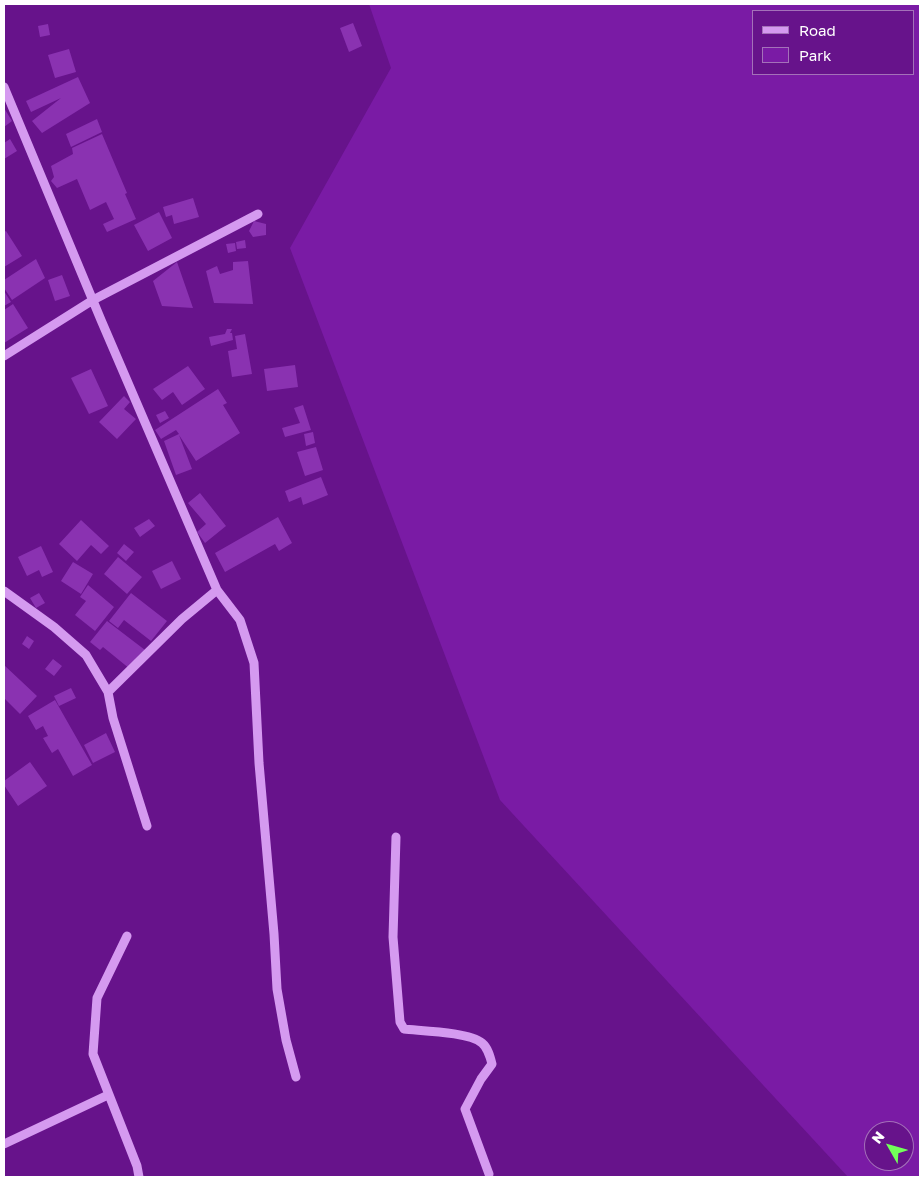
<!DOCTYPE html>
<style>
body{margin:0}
#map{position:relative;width:924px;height:1181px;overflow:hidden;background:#67138b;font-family:"Golos Text",sans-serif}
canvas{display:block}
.frame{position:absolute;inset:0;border:5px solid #fff;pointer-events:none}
.legend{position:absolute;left:752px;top:10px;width:162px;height:65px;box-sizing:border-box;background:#67138b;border:1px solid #a471b9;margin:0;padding:6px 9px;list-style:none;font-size:15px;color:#fff}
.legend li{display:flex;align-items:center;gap:10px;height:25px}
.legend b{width:25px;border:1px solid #a471b9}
.north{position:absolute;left:864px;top:1121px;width:50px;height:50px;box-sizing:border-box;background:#67138b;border:1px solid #a471b9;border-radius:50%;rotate:308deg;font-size:14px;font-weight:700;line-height:20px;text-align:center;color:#fff}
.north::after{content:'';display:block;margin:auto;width:18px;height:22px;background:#72ff59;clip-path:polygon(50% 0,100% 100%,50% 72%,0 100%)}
</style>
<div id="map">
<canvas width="924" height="1181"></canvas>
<div class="frame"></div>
<ul class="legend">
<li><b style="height:6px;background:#d59af0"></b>Road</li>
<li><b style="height:14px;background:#7a1ba5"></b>Park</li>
</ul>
<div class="north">N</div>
</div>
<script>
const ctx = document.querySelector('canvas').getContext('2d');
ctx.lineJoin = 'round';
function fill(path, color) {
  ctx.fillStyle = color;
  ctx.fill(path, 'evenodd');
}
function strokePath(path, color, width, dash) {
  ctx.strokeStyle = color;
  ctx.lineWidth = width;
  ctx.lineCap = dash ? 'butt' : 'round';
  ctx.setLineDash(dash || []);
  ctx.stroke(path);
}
fill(new Path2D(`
 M369,4H920V1177H848L500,800L290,248L391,68ZM753,11H913V74H753ZM874,1131H904V1161H874Z`), '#7a1ba5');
fill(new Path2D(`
 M353,23L362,46L349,52L340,28Z
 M48,24L50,35L40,37L38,26Z
 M69,49L76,72L55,78L48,55Z
 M78,77L90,103L42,133L32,121L61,98L31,112L26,101Z
 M4,108L12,121L4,127Z
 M97,119L102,132L71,147L66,134Z
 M102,134L127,193L125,194L136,219L107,232L103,224L114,219L106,202L90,210L77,179L57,188L51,181L54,177L51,166L73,154L72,148Z
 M10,139L17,151L4,159V143Z
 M193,198L199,217L174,224L172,215L166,217L163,207Z
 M159,212L172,238L148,251L134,225Z
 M254,221L266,224V235L253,237L249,231Z
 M6,231L22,256L4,267V232Z
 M245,240L246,248L237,249L236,242Z
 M235,243L236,251L228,253L226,244Z
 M36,259L45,278L12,300L4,288V280Z
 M248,261L253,304L214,303L206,271L217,266L220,274L233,270V262Z
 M177,262L193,308L162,306L153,281Z
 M62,275L70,296L55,301L48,280Z
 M4,291L11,302L4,306Z
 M13,304L28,328L4,343V310Z
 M227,329H232L230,333H232L233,340L211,346L209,337L225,334Z
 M245,334L252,374L232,377L228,351L237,349L235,336Z
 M295,365L298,387L267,391L264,369Z
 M188,366L205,389L182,405L173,392L162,400L153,389Z
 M91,369L108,406L89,414L71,378Z
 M218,389L227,403L223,405L240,433L196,461L179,435L192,469L176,475L164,441L179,434L176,430L161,439L155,430Z
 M124,396L130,402L124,409L136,419L117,439L99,422Z
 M303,405L311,430L285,437L282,428L300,423L294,408Z
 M165,411L169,418L160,423L156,415Z
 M313,432L315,443L306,446L304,434Z
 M316,447L323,470L305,476L297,452Z
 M321,477L328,495L303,505L301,497L289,502L285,491Z
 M200,493L226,526L205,543L197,532L206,524L188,503Z
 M278,517L292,543L279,551L275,544L225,572L215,553Z
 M149,519L155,526L140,537L134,528Z
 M81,520L109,546L101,554L91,545L77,561L59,544Z
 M124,544L134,552L126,561L117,553Z
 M41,546L53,572L42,577L39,570L27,576L18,557Z
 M118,557L142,577L127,594L104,574Z
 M172,561L181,579L161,589L152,571Z
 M73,562L93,574L81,594L61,581Z
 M88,585L114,607L95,631L75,615L86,601L80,597Z
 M39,593L45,603L36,608L30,598Z
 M131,593L167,621L151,641L124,620L118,628L109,621Z
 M107,621L145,650L130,669L103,647L100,650L90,642Z
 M27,636L34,641L29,649L22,644Z
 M53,659L62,666L54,676L45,669Z
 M4,665L37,696L20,714L4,698Z
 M71,688L76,698L59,706L54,696Z
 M55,700L92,765L73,776L58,749L52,753L43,738L48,736L43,726L36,730L28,716Z
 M106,733L115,752L93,763L84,745Z
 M30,762L47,786L18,806L4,785V781Z`), '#8a32b1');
strokePath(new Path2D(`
 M4,87L101,320L217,590L240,620L254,663L259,763L274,934L277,989L286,1040L296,1077
 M4,356L93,300L258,214
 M4,591L54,627L86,655L108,692L113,718L147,826
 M108,692L182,619L217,590
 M396,837L393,937L400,1022L404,1029C422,1031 469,1032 482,1043C488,1048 490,1056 492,1064L481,1079L465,1109L489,1174
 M127,936L97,998L93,1054L137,1166L139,1177
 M4,1144L108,1095`), '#d59af0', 9);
</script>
